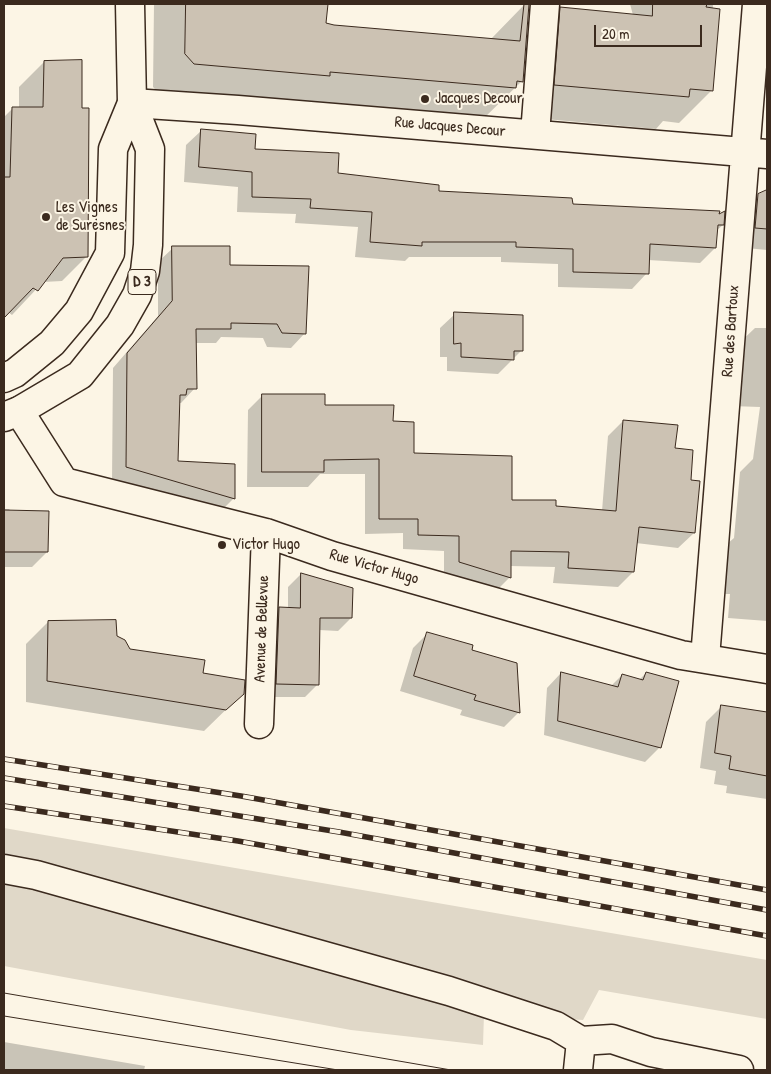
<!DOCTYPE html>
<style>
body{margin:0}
#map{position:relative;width:771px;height:1074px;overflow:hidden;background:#fcf5e5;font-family:"Patrick Hand",sans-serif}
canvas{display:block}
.frame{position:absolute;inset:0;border:5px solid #3b2a1e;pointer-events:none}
.scale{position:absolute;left:594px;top:25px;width:108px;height:22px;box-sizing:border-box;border:2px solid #3b2a1e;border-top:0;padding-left:6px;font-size:15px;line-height:18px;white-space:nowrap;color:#3b2a1e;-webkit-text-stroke:4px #fcf5e5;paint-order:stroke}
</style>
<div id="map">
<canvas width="771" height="1074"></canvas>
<div class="frame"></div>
<div class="scale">20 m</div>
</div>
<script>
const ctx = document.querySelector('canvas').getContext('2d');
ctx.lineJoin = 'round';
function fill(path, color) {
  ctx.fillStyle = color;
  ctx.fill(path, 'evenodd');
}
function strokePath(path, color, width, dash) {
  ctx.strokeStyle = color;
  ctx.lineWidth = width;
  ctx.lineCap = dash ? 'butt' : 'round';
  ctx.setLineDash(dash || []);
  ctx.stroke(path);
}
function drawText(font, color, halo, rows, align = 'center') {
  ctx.font = font + ' "Patrick Hand",sans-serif';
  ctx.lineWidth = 4;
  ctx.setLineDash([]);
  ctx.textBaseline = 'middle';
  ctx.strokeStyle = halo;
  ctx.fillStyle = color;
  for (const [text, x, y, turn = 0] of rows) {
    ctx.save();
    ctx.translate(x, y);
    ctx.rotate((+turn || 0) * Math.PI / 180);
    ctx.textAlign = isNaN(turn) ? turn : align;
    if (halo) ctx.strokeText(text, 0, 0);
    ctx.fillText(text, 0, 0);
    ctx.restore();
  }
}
fill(new Path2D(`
 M4,828L767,960V1019L599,990L583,1020L568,1019L4,865Z
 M4,882L79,898L484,1014L483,1045L351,1030L4,966Z`), '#e0d8c8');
fill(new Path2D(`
 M154,4H327L325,25L491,39L524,5L522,81L482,120L162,96L153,87Z
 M630,4H713L712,90L679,123L663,121L656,129L523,117L528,40L561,8L633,15Z
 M767,19V90L762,89Z
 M44,62L81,110L87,256L62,281L43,282L12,315L8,312L4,316V117L13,108H19V87Z
 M202,130L254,151L337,174L438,192L571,206L723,225L717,230L715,248L700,263L648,260L647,273L632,289L558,287V264L501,262V257H409L405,261L355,257L358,227L295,223L296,214L237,212L238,187L184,182L186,145Z
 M765,192L767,193V250L736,247L739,215Z
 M173,248L229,266L305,333L291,348L267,347L263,338L221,337L216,343H195V388L181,403H178L176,462L234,498L220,512L112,481L113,368L158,316V262Z
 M455,314L522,350L498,374L447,371V357H440V328Z
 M755,328H767V621L728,618L730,594H723L727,544L734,538L740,472L753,459L760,407L731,406L735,347Z
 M263,395L392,423L412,454L511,501L602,511L608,436L623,421L674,449L690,481L694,533L678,548L636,543L633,572L618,587L553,583L555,567L510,566V577L495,592L444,577V551L403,549V533L365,534V474H320L308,487H247L248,410Z
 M4,509H9L47,552L32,567H4Z
 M301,574L351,618L338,631L319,630L318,684L305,697H264L267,621L279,609H288V587Z
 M48,622L116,637L129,650L202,674L243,693L204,731L26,702V644Z
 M428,633L470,650L516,664L518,713L504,727L460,715L462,710L400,691L413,648Z
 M561,673L611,686L622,675L639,680L646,673L678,682L659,748L645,762L544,735L547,688Z
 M722,706L767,713V799L726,793L727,786L714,784L716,771L700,768L706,722Z
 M4,1042L145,1066L144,1070H4Z`), '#0003');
const building = new Path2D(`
 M186,4H328L326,23L334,25L520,41L524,4H529L523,82L517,81L516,88L330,72V76L194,64L185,54Z
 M653,4H707L706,7L720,9L713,91L690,89L689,97L554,85L560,7L652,16Z
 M82,60V108H89L88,257L63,258L38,291L33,288L4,318V177H10L12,107H43L44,61Z
 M201,129L256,134L255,149L339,153L338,173L439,185V191L572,198L573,204L720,211L719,214L725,211L724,225H718L716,248L650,244L649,274L573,272V249L516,247V242H422V246L370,242L372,212L310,208L311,199L252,197V172L199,167Z
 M767,190V229L755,228L758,194Z
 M172,246H230V265L309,266L306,334L282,333L277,324L231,323V329H196L197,389H187L186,395H180L178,461L235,464V499L126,467L127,353L172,301Z
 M454,312L523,315V351H514V360L461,357V343L454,344Z
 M262,394H325V405H394L393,421L414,422V453L512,456V500H556V506L616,511L623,420L678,425L675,448L693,450L691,480L700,481L695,533L639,527L634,572L568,568L569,552L511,551V578L459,562V536L418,535V519H379V459L324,460V472H262Z
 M4,510L49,511L48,552H4Z
 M301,573L353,588L352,618H320L319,685L276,684L279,607L300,608Z
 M116,620L117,636L125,640L130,649L205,660L203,673L245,680L244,694L226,710L47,681L48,621Z
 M427,632L473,645L472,650L517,663L520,713L474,700L476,695L414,676Z
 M561,672L618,687L622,674L643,680L646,672L679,681L661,748L558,721Z
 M721,705L767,712V776L729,769L731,756L715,753Z`);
fill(building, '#ccc2b3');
strokePath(building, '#3b2a1e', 1);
const minor = new Path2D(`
 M132,103L238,110L767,154
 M535,134L545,4
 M19,411L64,482L266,533L332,556L681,655L767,669
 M705,658L757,4
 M259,724L266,533
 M4,869L36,875L449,991L556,1026L581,1041L612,1039L651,1052L739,1070
 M578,1070L581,1041`);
const major = new Path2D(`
 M4,378L15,373L52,343L79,311L110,253L113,149L132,103
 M4,417L19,411L80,375L120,325L137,295L145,271L148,245L150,149L132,103L130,4`);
strokePath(minor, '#3b2a1e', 31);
strokePath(major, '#3b2a1e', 31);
strokePath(minor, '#fcf5e5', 28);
strokePath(major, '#fcf5e5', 28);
strokePath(new Path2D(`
 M4,993L451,1070
 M4,1016L338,1070`), '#3b2a1e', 1);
const rail = new Path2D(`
 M4,759L241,796L767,890
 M4,778L339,832L767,910
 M4,806L238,841L767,936`);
strokePath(rail, '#3b2a1e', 5.5);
strokePath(rail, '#fcf5e5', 4, [11]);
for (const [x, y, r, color] of [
 [425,99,5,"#3b2a1e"],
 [46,217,5,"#3b2a1e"],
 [222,545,5,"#3b2a1e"]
]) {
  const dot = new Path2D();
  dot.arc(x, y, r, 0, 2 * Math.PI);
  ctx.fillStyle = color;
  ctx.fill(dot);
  strokePath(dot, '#fcf5e5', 2);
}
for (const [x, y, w] of [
 [142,282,28]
]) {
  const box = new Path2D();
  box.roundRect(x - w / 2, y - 12.5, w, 25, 4);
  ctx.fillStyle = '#fcf5e5';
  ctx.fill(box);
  strokePath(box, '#3b2a1e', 1);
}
drawText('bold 15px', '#3b2a1e', null, [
 ["D 3",142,282]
]);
drawText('16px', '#3b2a1e', '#fcf5e5', [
 ["Jacques Decour",435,99],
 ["Les Vignes",56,208],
 ["de Suresnes",56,226],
 ["Victor Hugo",232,545]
], 'left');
drawText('16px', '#3b2a1e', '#fcf5e5', [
 ["Rue Jacques Decour",450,127,5],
 ["Rue des Bartoux",731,331,-86],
 ["Rue Victor Hugo",374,567,16],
 ["Avenue de Bellevue",262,629,-88]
]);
</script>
